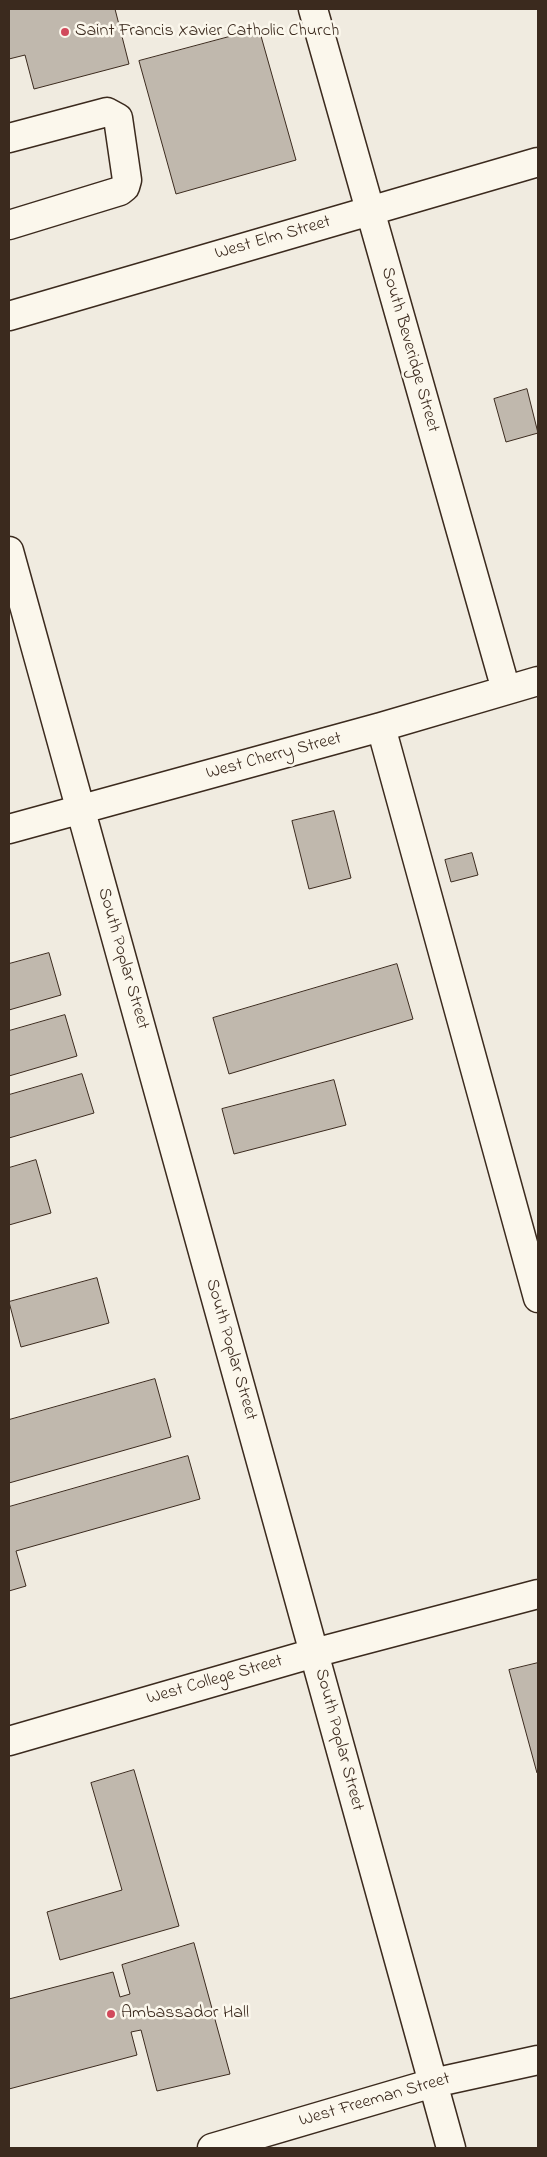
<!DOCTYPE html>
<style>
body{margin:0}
#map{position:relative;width:547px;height:2157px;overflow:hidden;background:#f0ebe0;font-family:"Indie Flower",sans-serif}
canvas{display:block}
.frame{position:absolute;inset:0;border:10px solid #3b2a1e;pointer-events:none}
</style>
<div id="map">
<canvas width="547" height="2157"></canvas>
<div class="frame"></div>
</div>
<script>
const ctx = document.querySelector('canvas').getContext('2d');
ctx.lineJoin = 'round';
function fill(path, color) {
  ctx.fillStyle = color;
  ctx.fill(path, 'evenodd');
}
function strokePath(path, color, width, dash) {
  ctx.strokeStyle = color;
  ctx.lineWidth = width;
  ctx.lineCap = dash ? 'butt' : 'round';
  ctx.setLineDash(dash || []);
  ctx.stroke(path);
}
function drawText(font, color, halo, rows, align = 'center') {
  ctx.font = font + ' "Indie Flower",sans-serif';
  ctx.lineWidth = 5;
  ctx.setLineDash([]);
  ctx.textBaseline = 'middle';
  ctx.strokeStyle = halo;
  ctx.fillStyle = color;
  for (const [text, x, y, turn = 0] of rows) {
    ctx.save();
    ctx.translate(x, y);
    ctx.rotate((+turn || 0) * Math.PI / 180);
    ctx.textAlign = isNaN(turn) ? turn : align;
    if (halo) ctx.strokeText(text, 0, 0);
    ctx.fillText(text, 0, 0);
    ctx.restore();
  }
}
const building = new Path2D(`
 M9,9H115L129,64L34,89L25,55L9,59Z
 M259,29L296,160L176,194L139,61Z
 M527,389L538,433L506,442L494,399Z
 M334,811L351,878L309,889L292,821Z
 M472,853L478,875L451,882L445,860Z
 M49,953L61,995L9,1010V964Z
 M397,964L413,1019L229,1074L213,1018Z
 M65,1015L77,1056L9,1076V1031Z
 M82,1074L94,1113L9,1138V1095Z
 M334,1080L346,1125L234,1154L222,1109Z
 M36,1160L51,1213L9,1225V1168Z
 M97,1278L109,1323L21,1347L9,1302Z
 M155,1379L171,1437L9,1483V1420Z
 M188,1456L200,1499L16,1551L26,1586L9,1591V1507Z
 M538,1663V1773H537L509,1670Z
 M134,1770L179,1926L60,1960L47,1912L122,1890L91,1783Z
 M194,1943L230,2074L157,2091L141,2030L131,2032L137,2055L9,2089V1999L113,1972L120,1997L130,1994L122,1965Z`);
fill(building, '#c0b8ad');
strokePath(building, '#3b2a1e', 1);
const minor = new Path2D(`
 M313,9L506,690
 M9,138L107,112L118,118L127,180L125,187L120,191L9,225
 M9,316L538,162
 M9,551L451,2148
 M381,727L538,1298
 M9,829L381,727L538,681
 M9,1741L314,1653L538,1594
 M212,2148L433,2083L538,2060`);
strokePath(minor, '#3b2a1e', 31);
strokePath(minor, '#fbf7ec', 28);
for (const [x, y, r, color] of [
 [65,32,5,"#d1495b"],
 [111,2014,5,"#d1495b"]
]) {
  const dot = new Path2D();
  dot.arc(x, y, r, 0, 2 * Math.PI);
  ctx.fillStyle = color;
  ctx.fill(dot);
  strokePath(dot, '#fbf7ec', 2);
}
drawText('18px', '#3b2a1e', '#fbf7ec', [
 ["Saint Francis Xavier Catholic Church",75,32],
 ["Ambassador Hall",121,2014]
], 'left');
drawText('18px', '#3b2a1e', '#fbf7ec', [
 ["West Elm Street",273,239,-16],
 ["South Beveridge Street",409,350,74],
 ["West Cherry Street",274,757,-15],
 ["South Poplar Street",122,959,74],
 ["South Poplar Street",230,1350,74],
 ["West College Street",215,1681,-16],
 ["South Poplar Street",338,1740,75],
 ["West Freeman Street",375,2101,-16]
]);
</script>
